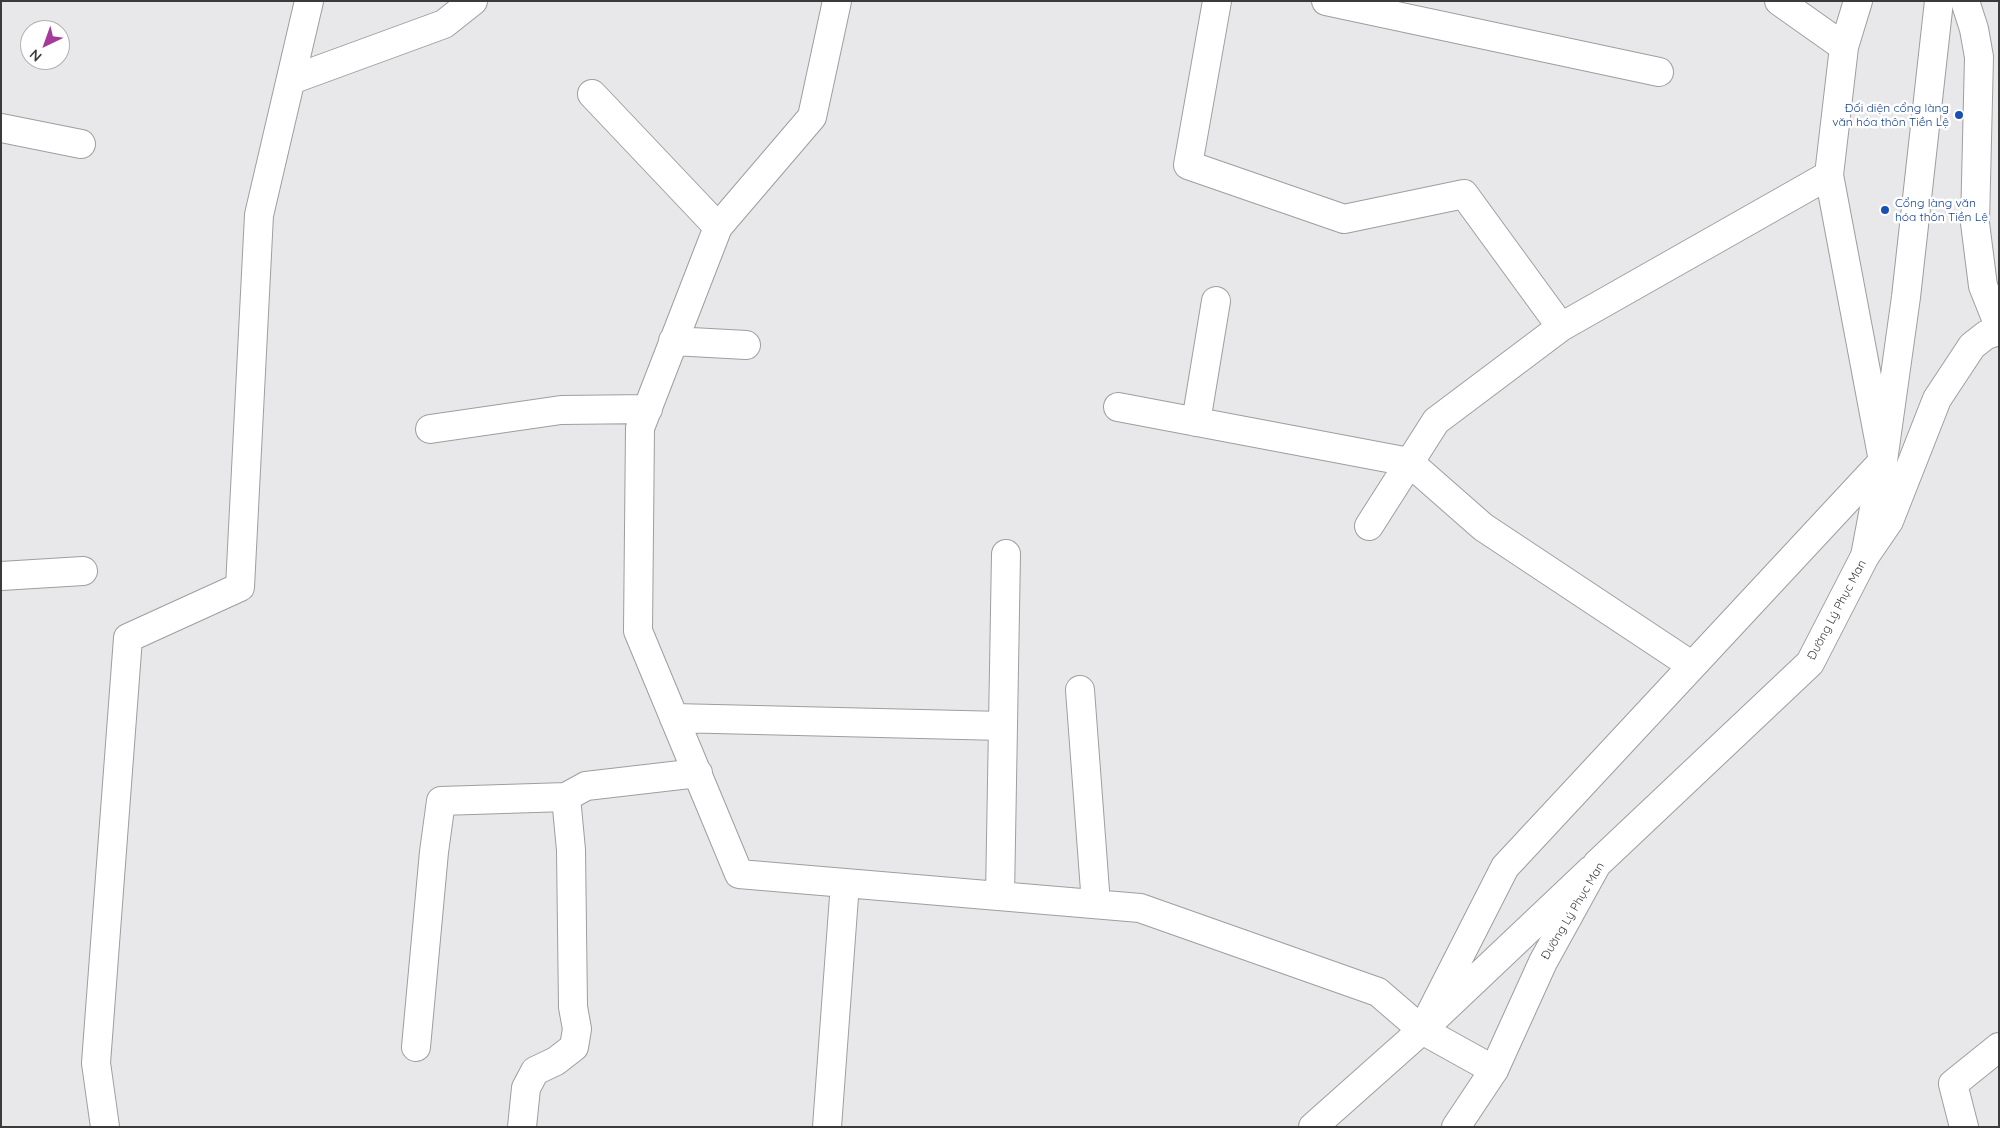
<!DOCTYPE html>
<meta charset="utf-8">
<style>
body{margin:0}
#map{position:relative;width:2000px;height:1128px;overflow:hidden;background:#e8e8ea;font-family:Quicksand,sans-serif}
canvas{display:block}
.frame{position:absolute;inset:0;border:2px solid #3b3b3b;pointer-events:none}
.north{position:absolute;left:20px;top:20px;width:50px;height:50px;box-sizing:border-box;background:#fff;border:1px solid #b1b1b1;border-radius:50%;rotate:222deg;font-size:14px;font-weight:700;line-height:20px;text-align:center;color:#3b3b3b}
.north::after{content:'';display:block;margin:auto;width:18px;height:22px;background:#a63a9a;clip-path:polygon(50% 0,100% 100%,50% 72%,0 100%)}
</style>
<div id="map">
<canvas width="2000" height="1128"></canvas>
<div class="frame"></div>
<div class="north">N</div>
</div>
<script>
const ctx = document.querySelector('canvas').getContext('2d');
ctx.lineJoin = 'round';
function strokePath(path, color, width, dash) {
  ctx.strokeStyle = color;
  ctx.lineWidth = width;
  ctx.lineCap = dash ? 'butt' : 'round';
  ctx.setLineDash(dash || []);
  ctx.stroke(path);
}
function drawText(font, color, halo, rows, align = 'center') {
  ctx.font = font + ' Quicksand,sans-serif';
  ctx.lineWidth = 5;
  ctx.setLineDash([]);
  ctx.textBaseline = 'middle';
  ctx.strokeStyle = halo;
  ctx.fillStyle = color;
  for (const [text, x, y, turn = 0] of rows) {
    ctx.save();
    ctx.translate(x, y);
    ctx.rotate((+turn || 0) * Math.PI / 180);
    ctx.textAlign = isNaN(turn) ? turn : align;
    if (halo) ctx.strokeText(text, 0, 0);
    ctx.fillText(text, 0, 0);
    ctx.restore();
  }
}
const minor = new Path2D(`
 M837,1L812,117L718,227L640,428L638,631L739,874L1140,908L1378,992L1422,1030L1494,1070
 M1217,1L1188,165L1344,219L1464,194L1561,327
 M1326,1L1659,72
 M1779,1L1844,47
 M1965,1L1974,29L1979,57L1975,223L1983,286L1999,326
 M291,80L444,24L473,1
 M592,94L718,227
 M1,128L81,144
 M673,341L746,345
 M1118,407L1409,462L1483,527L1691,665
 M1196,422L1216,301
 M430,429L561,410L648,409
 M1369,526L1436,421L1561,327L1829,175
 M1865,556L1889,521L1937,399L1972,346L1986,335L1999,331
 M1,576L83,571
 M1080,690L1096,904
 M674,718L1003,726
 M1000,896L1006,554
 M1422,1030L1505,867L1883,461L1829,175L1844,47L1858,1
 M416,1047L434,852L441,801L566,797
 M105,1127L96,1063L128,638L240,587L259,215L309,1
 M522,1127L526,1088L535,1071L556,1061L574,1047L577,1029L573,1007L571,850L566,797L586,786L698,773
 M827,1127L845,883
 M1313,1127L1422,1030L1591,870
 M1964,1127L1953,1084L1999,1047`);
const secondary = new Path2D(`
 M1456,1127L1494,1070L1543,962L1597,864L1810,663L1865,556L1883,461L1906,297L1939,1`);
strokePath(minor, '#9e9ea0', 30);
strokePath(secondary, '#9e9ea0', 30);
strokePath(minor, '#fff', 28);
strokePath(secondary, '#fff', 28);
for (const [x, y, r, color] of [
 [1959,115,5,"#1a4fb4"],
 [1885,210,5,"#1a4fb4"]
]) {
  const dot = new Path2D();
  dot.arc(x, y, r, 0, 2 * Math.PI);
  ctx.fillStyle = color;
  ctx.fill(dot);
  strokePath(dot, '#fff', 2);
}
drawText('12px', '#164399', '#fff', [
 ["Đối diện cổng làng",1949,108],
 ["văn hóa thôn Tiền Lệ",1949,122],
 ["Cổng làng văn",1895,203,"left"],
 ["hóa thôn Tiền Lệ",1895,217,"left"]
], 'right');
drawText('12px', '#3b3b3b', '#fff', [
 ["Đường Lý Phục Man",1837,610,-62],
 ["Đường Lý Phục Man",1573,911,-59]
]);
</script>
